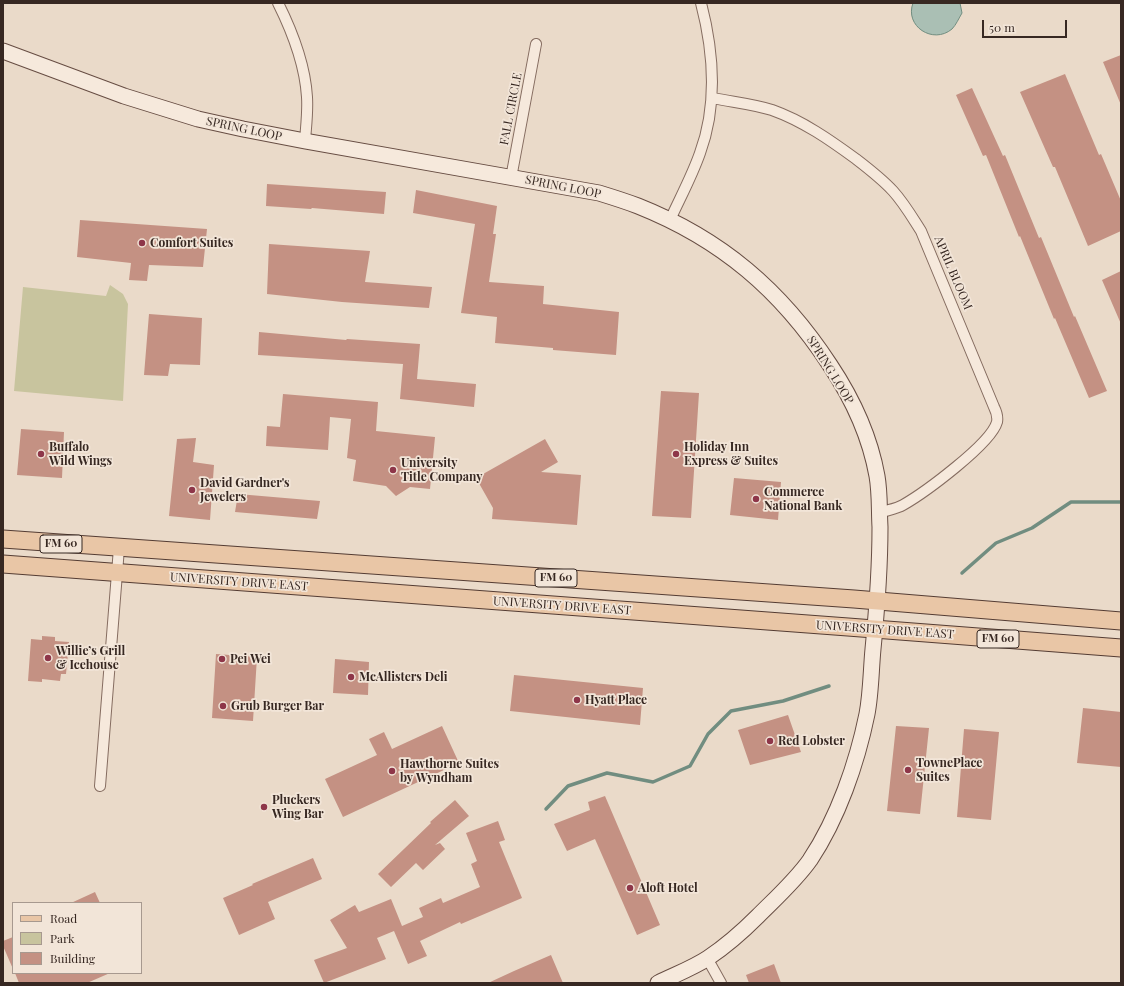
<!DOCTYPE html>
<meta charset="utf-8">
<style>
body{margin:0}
#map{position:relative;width:1124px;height:986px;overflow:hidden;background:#eadac9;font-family:"Playfair Display",serif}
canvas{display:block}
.frame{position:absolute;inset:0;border:4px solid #372822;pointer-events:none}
.legend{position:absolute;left:12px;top:902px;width:130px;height:72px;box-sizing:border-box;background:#f2e5d8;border:1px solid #a7998f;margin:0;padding:5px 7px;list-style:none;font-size:12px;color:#372822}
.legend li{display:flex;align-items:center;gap:8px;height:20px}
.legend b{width:20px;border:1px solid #a7998f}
.scale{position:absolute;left:982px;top:20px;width:85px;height:18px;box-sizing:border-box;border:2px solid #372822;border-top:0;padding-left:5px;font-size:12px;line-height:14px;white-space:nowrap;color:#372822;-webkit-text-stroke:3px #f2e5d8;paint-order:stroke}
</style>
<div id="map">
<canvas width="1124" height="986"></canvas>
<div class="frame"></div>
<ul class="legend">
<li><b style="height:5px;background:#e9c6a6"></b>Road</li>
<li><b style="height:11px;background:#c8c49e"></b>Park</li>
<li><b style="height:11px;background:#c49183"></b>Building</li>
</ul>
<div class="scale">50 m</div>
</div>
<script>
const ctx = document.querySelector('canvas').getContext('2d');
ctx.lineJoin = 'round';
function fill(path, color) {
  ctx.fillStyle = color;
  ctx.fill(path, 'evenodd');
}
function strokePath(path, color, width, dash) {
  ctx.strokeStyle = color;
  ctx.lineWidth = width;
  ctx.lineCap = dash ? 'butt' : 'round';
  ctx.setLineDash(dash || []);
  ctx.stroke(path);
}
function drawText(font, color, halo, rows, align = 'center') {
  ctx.font = font + ' "Playfair Display",serif';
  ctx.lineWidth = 3.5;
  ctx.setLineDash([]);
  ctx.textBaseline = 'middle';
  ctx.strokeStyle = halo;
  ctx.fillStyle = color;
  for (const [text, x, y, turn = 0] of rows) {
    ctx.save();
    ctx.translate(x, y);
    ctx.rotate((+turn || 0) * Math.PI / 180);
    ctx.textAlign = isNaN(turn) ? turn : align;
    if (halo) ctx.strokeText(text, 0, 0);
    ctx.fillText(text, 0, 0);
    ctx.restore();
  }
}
fill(new Path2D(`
 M110,285L123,294L128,304L123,401L14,391L23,287L106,296Z`), '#c8c49e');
const water = new Path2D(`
 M913,3H960L962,13C959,18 956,25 952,29C933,45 904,26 913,3Z`);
fill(water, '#aabfb4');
strokePath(water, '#718d80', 1);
strokePath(new Path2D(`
 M962,573L996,543L1032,528L1071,502H1121
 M546,809L568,786L607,773L653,782L690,766L708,734L731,711L783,701L829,686`), '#718d80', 3.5);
fill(new Path2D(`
 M1121,55V105L1103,62Z
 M1065,74L1099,155L1101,154L1121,201V231L1088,246L1055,167H1053L1020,92Z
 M972,88L1003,156L1005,155L1039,238L1041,237L1074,317L1075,316L1107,391L1089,398L1055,318L1054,319L1020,236L1019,237L986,155L983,156L956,95Z
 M267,184L386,192L384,214L312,208L311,209L266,206Z
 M416,190L497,206L493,234H496L489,282L544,286L543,304L619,312L616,355L553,350V348L495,343L497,317L461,313L475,224L413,213Z
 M80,220L207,229L203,267L149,265L147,281L129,280L131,263L77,257Z
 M269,244L370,251L365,282L432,287L429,308L342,302L267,294Z
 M1121,271V324L1102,280Z
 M149,314L202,318L200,365L170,364L168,376L144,375Z
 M259,332L346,340L347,339L420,344L417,379L476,384L474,407L400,399L403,364L258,355Z
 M661,391L699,393L691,518L652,516Z
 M283,394L378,402L376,431L435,437L430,489L410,487L396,496L386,486L353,481L356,460L347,458L351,419L330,417L328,450L266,446L267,426L280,427Z
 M21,429L64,432L62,478L17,475Z
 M196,438L193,462L214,465L210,520L169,516L177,439Z
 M545,439L558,462L541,472L581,475L577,525L492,519L493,508L476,478Z
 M734,478L781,482L778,520L730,515Z
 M238,494L320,501L317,519L235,512Z
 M42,636L55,637V641L69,642L66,674H61L60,681L42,679V682L28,681L31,639L42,640Z
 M216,654L257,657L253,721L212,718Z
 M335,659L369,662L368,695L333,693Z
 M514,675L643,688L640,725L510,711Z
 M1083,708L1121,712V767L1077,763Z
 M788,715L801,752L750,765L738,730Z
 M442,726L459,763L343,817L325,779L377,755L369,739L384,732L392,749Z
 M896,726L929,728L920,814L887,811Z
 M964,729L999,732L991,820L957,817Z
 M605,796L660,925L637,935L595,839L567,851L554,824L590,810L588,802Z
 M455,800L469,816L435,845L440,843L445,849L423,870L416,863L391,887L378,874L431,823L430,822Z
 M498,821L505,840L499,842L522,898L461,924L460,922L420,941L427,956L408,964L394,931L377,938L386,959L324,983L314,960L347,948L330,920L355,905L359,912L391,899L402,926L423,917L419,908L441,898L443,903L480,887L471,864L477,861L466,833Z
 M313,858L322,879L268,902L275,919L239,935L223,898L253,885L252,884Z
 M95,892L100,903H71Z
 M13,937V969L3,946V941Z
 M551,955L563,983H488L514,971Z
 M774,964L781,983H749L746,975Z
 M15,973H110L87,983H19Z`), '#c49183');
const street = new Path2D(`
 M278,3C293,33 305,64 307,97C308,112 306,126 305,141
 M713,98C732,102 753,104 772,110C803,121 830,140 856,159C869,169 882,179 893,191C904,203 912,217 921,231L994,407C996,411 998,417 997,422C991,444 924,493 903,505C896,509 887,510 879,513
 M511,178L536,44
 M670,220C680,198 692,176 700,153C718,104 714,53 701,3
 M100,786L119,548
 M707,958L721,983`);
const secondary = new Path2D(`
 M3,51L124,96L198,119L243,129L305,141L599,193C612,197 625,201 638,206C721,239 781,290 830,365C852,398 870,437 877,476C880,493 879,510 880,527C880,568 877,608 873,649C871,670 871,693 867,714C857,763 838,818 810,860C796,880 776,898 758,916C743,931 726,946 708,958C693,968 674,975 658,983`);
const primary = new Path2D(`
 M3,539L854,599L1121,621
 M3,564L848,627L1121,648`);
strokePath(street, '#856c60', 12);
strokePath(secondary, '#674d43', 17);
strokePath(primary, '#543c33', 19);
strokePath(street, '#f6e9dc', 10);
strokePath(secondary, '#f6e9dc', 15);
strokePath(primary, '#e9c6a6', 17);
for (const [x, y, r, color] of [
 [142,243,4,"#8e3649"],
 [41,454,4,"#8e3649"],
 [676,454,4,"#8e3649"],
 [393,470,4,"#8e3649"],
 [192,490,4,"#8e3649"],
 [756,499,4,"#8e3649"],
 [48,658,4,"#8e3649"],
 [222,659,4,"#8e3649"],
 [351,677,4,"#8e3649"],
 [577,700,4,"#8e3649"],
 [223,706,4,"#8e3649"],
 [770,741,4,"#8e3649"],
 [908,770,4,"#8e3649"],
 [392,771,4,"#8e3649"],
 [264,807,4,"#8e3649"],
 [630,888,4,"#8e3649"]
]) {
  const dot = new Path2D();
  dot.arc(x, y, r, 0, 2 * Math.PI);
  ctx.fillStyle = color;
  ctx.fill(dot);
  strokePath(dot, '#f2e5d8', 1.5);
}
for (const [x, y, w] of [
 [61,544,42],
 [556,578,42],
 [998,639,42]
]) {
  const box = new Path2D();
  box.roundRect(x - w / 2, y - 9, w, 18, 3);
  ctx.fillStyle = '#f2e5d8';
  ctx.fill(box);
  strokePath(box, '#372822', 1);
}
drawText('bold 11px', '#372822', null, [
 ["FM 60",61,544],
 ["FM 60",556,578],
 ["FM 60",998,639]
]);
drawText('12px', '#372822', '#f2e5d8', [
 ["FALL CIRCLE",511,109,-79],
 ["SPRING LOOP",244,129,12],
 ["SPRING LOOP",563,187,11],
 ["APRIL BLOOM",953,273,67],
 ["SPRING LOOP",830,370,58],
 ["UNIVERSITY DRIVE EAST",239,582,4],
 ["UNIVERSITY DRIVE EAST",562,606,4],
 ["UNIVERSITY DRIVE EAST",885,630,4]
]);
drawText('bold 12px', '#372822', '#f2e5d8', [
 ["Comfort Suites",150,243],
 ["Buffalo",49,447],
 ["Wild Wings",49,461],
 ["Holiday Inn",684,447],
 ["Express & Suites",684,461],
 ["University",401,463],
 ["Title Company",401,477],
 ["David Gardner's",200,483],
 ["Jewelers",200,497],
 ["Commerce",764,492],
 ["National Bank",764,506],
 ["Willie’s Grill",56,651],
 ["& Icehouse",56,665],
 ["Pei Wei",230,659],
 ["McAllisters Deli",359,677],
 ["Hyatt Place",585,700],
 ["Grub Burger Bar",231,706],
 ["Red Lobster",778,741],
 ["TownePlace",916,763],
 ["Suites",916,777],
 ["Hawthorne Suites",400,764],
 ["by Wyndham",400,778],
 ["Pluckers",272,800],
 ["Wing Bar",272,814],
 ["Aloft Hotel",638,888]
], 'left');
</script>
